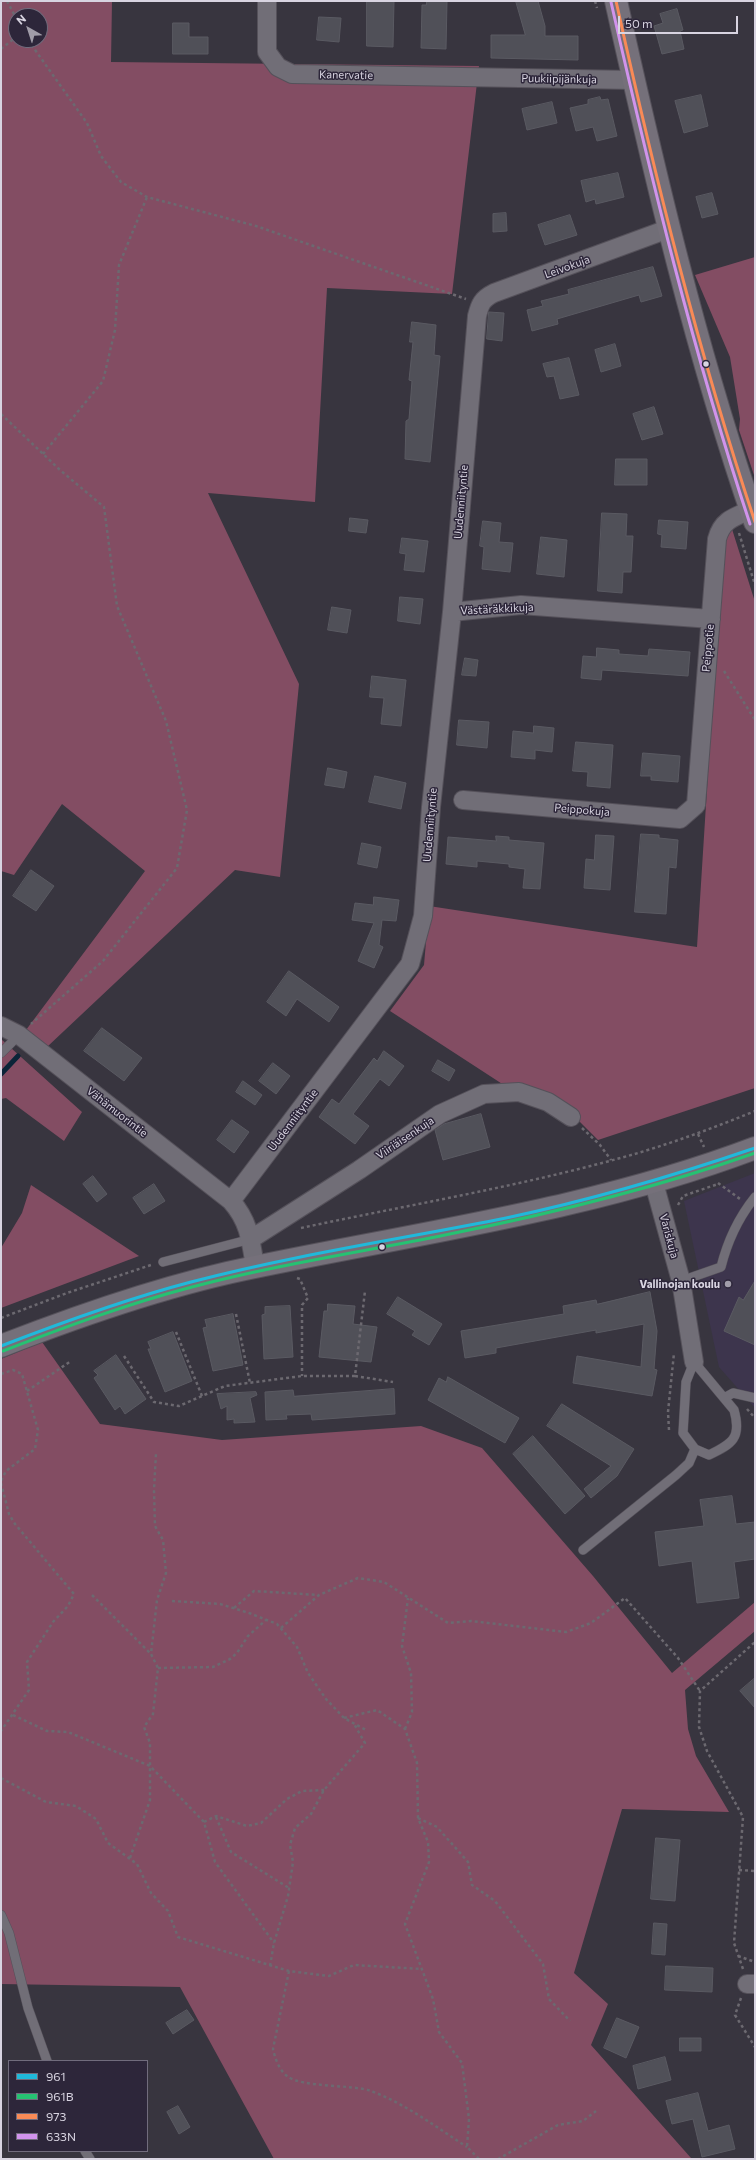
<!DOCTYPE html>
<meta charset="utf-8">
<style>
body{margin:0}
#map{position:relative;width:756px;height:2160px;overflow:hidden;background:#38353f;font-family:Commissioner,sans-serif}
canvas{display:block}
.frame{position:absolute;inset:0;border:2px solid #d8d4e1;pointer-events:none}
.legend{position:absolute;left:8px;top:2060px;width:140px;height:92px;box-sizing:border-box;background:#2d263a;border:1px solid #716c7d;margin:0;padding:5px 7px;list-style:none;font-size:12px;color:#d8d4e1}
.legend li{display:flex;align-items:center;gap:8px;height:20px}
.legend b{width:20px;border:1px solid #716c7d}
.north{position:absolute;left:8px;top:8px;width:40px;height:40px;box-sizing:border-box;background:#2d263a;border:1px solid #716c7d;border-radius:50%;rotate:321deg;font-size:11px;font-weight:700;line-height:16px;text-align:center;color:#d8d4e1}
.north::after{content:'';display:block;margin:auto;width:14px;height:18px;background:#a09ca8;clip-path:polygon(50% 0,100% 100%,50% 72%,0 100%)}
.scale{position:absolute;left:618px;top:16px;width:120px;height:18px;box-sizing:border-box;border:2px solid #d8d4e1;border-top:0;padding-left:5px;font-size:12px;line-height:14px;white-space:nowrap;color:#d8d4e1;-webkit-text-stroke:3px #2d263a;paint-order:stroke}
</style>
<div id="map">
<canvas width="756" height="2160"></canvas>
<div class="frame"></div>
<ul class="legend">
<li><b style="height:5px;background:#20b9da"></b>961</li>
<li><b style="height:5px;background:#26c172"></b>961B</li>
<li><b style="height:5px;background:#f98a56"></b>973</li>
<li><b style="height:5px;background:#d193ec"></b>633N</li>
</ul>
<div class="north">N</div>
<div class="scale">50 m</div>
</div>
<script>
const ctx = document.querySelector('canvas').getContext('2d');
ctx.lineJoin = 'round';
function fill(path, color) {
  ctx.fillStyle = color;
  ctx.fill(path, 'evenodd');
}
function strokePath(path, color, width, dash) {
  ctx.strokeStyle = color;
  ctx.lineWidth = width;
  ctx.lineCap = dash ? 'butt' : 'round';
  ctx.setLineDash(dash || []);
  ctx.stroke(path);
}
function drawText(font, color, halo, rows, align = 'center') {
  ctx.font = font + ' Commissioner,sans-serif';
  ctx.lineWidth = 3;
  ctx.setLineDash([]);
  ctx.textBaseline = 'middle';
  ctx.strokeStyle = halo;
  ctx.fillStyle = color;
  for (const [text, x, y, turn = 0] of rows) {
    ctx.save();
    ctx.translate(x, y);
    ctx.rotate((+turn || 0) * Math.PI / 180);
    ctx.textAlign = isNaN(turn) ? turn : align;
    if (halo) ctx.strokeText(text, 0, 0);
    ctx.fillText(text, 0, 0);
    ctx.restore();
  }
}
fill(new Path2D(`
 M755,1173V1408L719,1367L684,1201Z`), '#3d354d');
fill(new Path2D(`
 M1,1H112L111,62L479,66L452,294L327,288L315,502L208,493L299,684L280,877L235,870L47,1047L26,1030L145,871L62,804L14,875L1,871ZM16,16H40V40H16Z
 M755,257V478L739,430L740,419L730,357L695,275Z
 M732,529L755,602V1088L598,1140L573,1115L510,1089L390,1011L424,965L429,906L697,947L723,535Z
 M1,1039L82,1112L64,1141L6,1098L1,1099Z
 M31,1185L139,1256L1,1308V1248L22,1213Z
 M42,1342L100,1424L222,1440L421,1426L482,1448L593,1576L672,1673L755,1602V1631L685,1690L688,1729L696,1756L729,1812L622,1809L574,1973L608,2004L591,2045L691,2158L695,2159H274L180,1987L1,1984V1359Z`), '#834d63');
strokePath(new Path2D(`
 M1,1074L18,1056`), '#0a2438', 5);
const building = new Path2D(`
 M367,1H394L393,47L367,46Z
 M427,1H447L446,49L421,48L422,5H426Z
 M516,1H538L545,26V36H578V60L491,58V35H525Z
 M677,9L683,30L680,31L684,49L662,54L654,26L663,23L660,14Z
 M319,17L341,18L339,42L317,40Z
 M173,23H189V37H208V54H173Z
 M701,95L708,126L684,133L675,101Z
 M600,97L601,100L608,99L617,136L597,141L593,127L576,131L570,108L588,104V100Z
 M552,102L557,123L527,130L522,109Z
 M618,173L624,197L596,204L595,199L586,202L581,181Z
 M712,193L718,214L702,218L696,197Z
 M506,213L507,231L493,232V214Z
 M570,215L577,235L545,245L538,225Z
 M653,267L662,296L641,302L639,295L557,319L558,324L532,331L527,310L543,306L541,301L569,294L568,290Z
 M489,312L504,313L502,341L487,339Z
 M412,322L436,325L434,355L440,356L430,462L405,459L406,421L409,419L412,381L409,380L413,342H410Z
 M615,344L621,366L601,372L595,350Z
 M569,358L579,395L560,399L554,376L547,377L543,364Z
 M654,407L663,434L642,440L633,414Z
 M616,459H647V485H615Z
 M602,513L627,514L626,536H633L631,572H623L622,593L598,591Z
 M350,518L368,520L366,533L349,531Z
 M659,520L688,522L686,549L661,547L662,535L658,534Z
 M483,521L501,523L499,542L513,543L510,572L482,569L484,547L480,546Z
 M541,537L567,540L564,577L537,574Z
 M402,538L428,541L424,572L404,570L406,554L400,553Z
 M400,597L423,599L420,624L398,621Z
 M332,607L351,610L347,633L328,630Z
 M597,648L619,650V654L648,656L649,649L690,652L688,676L602,670L601,680L581,678L583,656L596,657Z
 M465,658L478,660L476,676L462,675Z
 M372,676L406,680L401,726L381,724L384,698L370,697Z
 M459,720L489,722L487,748L457,745Z
 M534,726L554,728L552,752L535,750V759L511,757L513,731L533,733Z
 M576,742L613,745L610,788L587,786L588,772L573,771Z
 M643,753L680,756L678,782L651,780V776H641Z
 M328,768L347,772L344,788L325,785Z
 M375,776L406,783L401,809L369,802Z
 M641,834L659,835V838L678,840L676,868L669,867L666,914L635,912Z
 M596,835L614,836L610,890L584,888L586,859L594,860Z
 M496,836L509,837V840L544,843L540,889L523,888L525,869L509,867V864L477,861V867L446,864L448,837L496,841Z
 M362,843L381,847L377,868L358,864Z
 M31,870L54,886L36,911L13,896Z
 M374,897L399,900L396,921L382,920L379,945L383,947L374,968L358,961L374,923L352,920L355,903L373,905Z
 M289,971L339,1007L329,1022L297,999L286,1016L267,1002Z
 M102,1028L142,1058L124,1081L84,1051Z
 M384,1051L404,1066L389,1086L380,1079L353,1114L369,1126L355,1144L319,1117L332,1099L339,1104L374,1058L377,1061Z
 M438,1060L455,1070L449,1081L432,1071Z
 M273,1063L290,1076L276,1094L259,1081Z
 M243,1081L262,1095L255,1105L236,1092Z
 M481,1114L490,1147L443,1160L435,1130L444,1124Z
 M232,1120L249,1132L234,1153L217,1140Z
 M93,1176L107,1194L97,1202L83,1184Z
 M154,1184L165,1201L144,1214L133,1198Z
 M755,1281V1345L724,1331L739,1297L743,1300Z
 M650,1292L657,1331L654,1369L657,1370L652,1396L573,1383L577,1356L641,1367L644,1324L596,1333V1330L496,1348V1353L465,1358L461,1331L564,1314L563,1306L596,1300L597,1304Z
 M398,1297L442,1324L429,1345L412,1335L415,1331L387,1314Z
 M328,1304L355,1306L353,1324L377,1327L371,1362L319,1357L324,1311H327Z
 M290,1306L293,1357L264,1359L262,1315L265,1314V1307Z
 M233,1314L243,1365L213,1371L203,1328L207,1327L205,1320Z
 M173,1332L192,1381L165,1392L148,1349H151L148,1342Z
 M116,1355L146,1399L125,1414L120,1406L115,1410L94,1378L98,1375L94,1371Z
 M448,1377L519,1418L505,1443L428,1400L439,1378L446,1382Z
 M394,1389L395,1414L312,1420L311,1414L286,1415L287,1419L266,1420L265,1392L293,1390L294,1396Z
 M256,1392L257,1395L250,1398L255,1422L234,1423V1419L227,1420V1406L221,1409L217,1394Z
 M562,1404L634,1449L617,1476L591,1498L584,1489L611,1466L547,1426Z
 M533,1436L585,1496L565,1514L513,1454Z
 M732,1496L736,1524L755,1522V1559L734,1562L739,1598L697,1603L692,1561L659,1566L655,1532L704,1526L700,1500Z
 M755,1678V1708L740,1691Z
 M656,1838L680,1840L675,1901L651,1899Z
 M654,1923L667,1924L665,1955L652,1954Z
 M666,1966L713,1968L712,1992L665,1990Z
 M187,2010L194,2020L173,2034L166,2023Z
 M617,2018L639,2027L626,2058L604,2048Z
 M680,2038H701V2051H680Z
 M665,2057L671,2080L638,2089L633,2066Z
 M698,2093L708,2131L729,2125L735,2149L702,2157L693,2119L672,2124L666,2101Z
 M178,2106L190,2127L179,2134L167,2112Z`);
fill(building, '#505058');
strokePath(building, '#5a5a62', 1);
const lane = new Path2D(`
 M1,1053L19,1035
 M163,1262L251,1239
 M681,1281L721,1267C727,1243 739,1217 755,1197
 M694,1362L734,1410C742,1438 732,1444 709,1455L695,1449L683,1433L686,1382Z
 M724,1398L733,1393L755,1398
 M583,1550L676,1475L689,1463L695,1449
 M1,1915L9,1933L28,2008L47,2061
 M85,2151L90,2159`);
const street = new Path2D(`
 M267,1V52L278,67L292,74L633,80
 M452,612L521,605L711,619
 M463,800L680,819L696,805L717,539C722,520 734,517 751,510
 M1,1026L19,1035L231,1201
 M654,1183L681,1281L694,1362
 M251,1239L359,1170L440,1114L484,1094L519,1092L548,1102L571,1117
 M255,1267C251,1241 249,1221 231,1201L410,964L423,916L431,807L452,612L477,316C480,304 482,299 494,293L668,229
 M747,1984H755`);
const secondary = new Path2D(`
 M616,1C655,176 696,352 755,522
 M1,1346C83,1314 169,1284 255,1267C423,1232 594,1209 755,1148`);
strokePath(lane, '#55515a', 10);
strokePath(street, '#55515a', 20);
strokePath(secondary, '#55515a', 24);
strokePath(new Path2D(`
 M7,1L16,18
 M595,1L597,8
 M28,40L87,123L101,156L121,182L147,197L256,226L466,299
 M1,49L16,37
 M1,414L60,470L104,507L117,606L166,721L187,810L177,868L103,961L31,1024
 M43,454L103,381L115,330L119,265L147,197
 M739,533L755,585
 M724,671L755,720
 M582,1128L600,1145L611,1160
 M698,1134L704,1147
 M718,1183L740,1199
 M678,1205L683,1196L718,1184
 M301,1228C413,1204 528,1185 638,1153C678,1141 716,1127 755,1111
 M297,1278L300,1279L308,1298L302,1305V1376
 M236,1314L250,1383
 M1,1318L67,1293L151,1265
 M176,1332L202,1396
 M124,1356L154,1402L179,1406L225,1386L302,1376H355L365,1291
 M1,1374L13,1370L22,1374L38,1430L35,1449L6,1471L1,1481
 M355,1376L393,1382
 M27,1391L71,1361
 M747,1409L755,1418
 M669,1430L668,1412L674,1353
 M1,1483L9,1514L15,1524L74,1594L68,1606L53,1622L27,1662L29,1690L1,1731
 M92,1595L151,1654
 M172,1601L220,1604L249,1613L277,1624L297,1647L308,1673L326,1699L344,1718L366,1730
 M234,1608L254,1591L318,1595
 M281,1628L319,1595L358,1578L384,1582L448,1623L471,1621L566,1632L591,1623L625,1598L678,1658L700,1691
 M158,1668L213,1667L230,1659L237,1653L248,1636L266,1620
 M13,1715L47,1731L68,1732L150,1766L204,1822L215,1862L274,1943
 M344,1718L377,1710L405,1729L417,1763L418,1818L428,1842L429,1862L405,1924L433,1999L439,2032L462,2063L469,2119L467,2147L479,2159
 M405,1729L412,1712L411,1673L402,1646L408,1598
 M1,1778L46,1802L76,1806L96,1819L108,1843L137,1864L151,1893L168,1911L178,1937L289,1971L329,1976L354,1965L422,1969
 M216,1817L231,1852L289,1888
 M418,1818L437,1827L468,1862L472,1885L495,1901L543,1964L549,1999L570,2021
 M204,1822L216,1816L247,1826L261,1823L287,1799L302,1791L324,1790
 M130,1858L150,1800V1743L144,1727L153,1714L158,1668L151,1654L157,1600L166,1573L163,1540L155,1526L154,1490L156,1453
 M739,1870L755,1871
 M738,1956L755,1962
 M270,1966L274,1943L288,1896L293,1862L290,1845L295,1828L311,1814L324,1790L365,1743L354,1724
 M743,1969L734,1943L743,1817L707,1751L699,1727L700,1691L755,1642
 M289,1971L273,2049C275,2058 279,2070 287,2076C302,2088 351,2084 371,2091C406,2104 436,2127 467,2147
 M741,1998L735,2015L755,2047
 M498,2159L558,2125L583,2121L596,2111`), '#6c6970', 2.5, [3, 3]);
strokePath(lane, '#716e77', 9);
strokePath(street, '#716e77', 18);
strokePath(secondary, '#75707a', 22);
strokePath(new Path2D(`
 M1,1346C63,1322 126,1299 191,1282C294,1255 401,1239 506,1218C591,1200 673,1176 755,1148`), '#20b9da', 3);
strokePath(new Path2D(`
 M3,1351C65,1327 127,1304 192,1287C275,1265 361,1252 445,1235C550,1214 653,1189 755,1153`), '#26c172', 3);
strokePath(new Path2D(`
 M616,1C655,177 698,351 755,522`), '#f98a56', 3);
strokePath(new Path2D(`
 M611,2C651,178 693,352 750,524`), '#d193ec', 3);
for (const [x, y, r, color] of [
 [706,364,3.5,"#d8d4e1"],
 [382,1247,3.5,"#d8d4e1"],
 [728,1284,4,"#a09ca8"]
]) {
  const dot = new Path2D();
  dot.arc(x, y, r, 0, 2 * Math.PI);
  ctx.fillStyle = color;
  ctx.fill(dot);
  strokePath(dot, '#2d263a', 1.5);
}
drawText('11px', '#d8d4e1', '#2d263a', [
 ["Kanervatie",346,75,1],
 ["Puukiipijänkuja",559,79,1],
 ["Leivokuja",567,267,-20],
 ["Uudenniityntie",461,502,-85],
 ["Västäräkkikuja",497,609,-3],
 ["Peippotie",708,648,-85],
 ["Peippokuja",582,810,5],
 ["Uudenniityntie",430,825,-85],
 ["Vähämuorintie",117,1112,38],
 ["Uudenniityntie",293,1120,-53],
 ["Viiriäisenkuja",405,1138,-34],
 ["Variskuja",669,1236,75]
]);
drawText('bold 11px', '#d8d4e1', '#2d263a', [
 ["Vallinojan koulu",720,1284]
], 'right');
</script>
